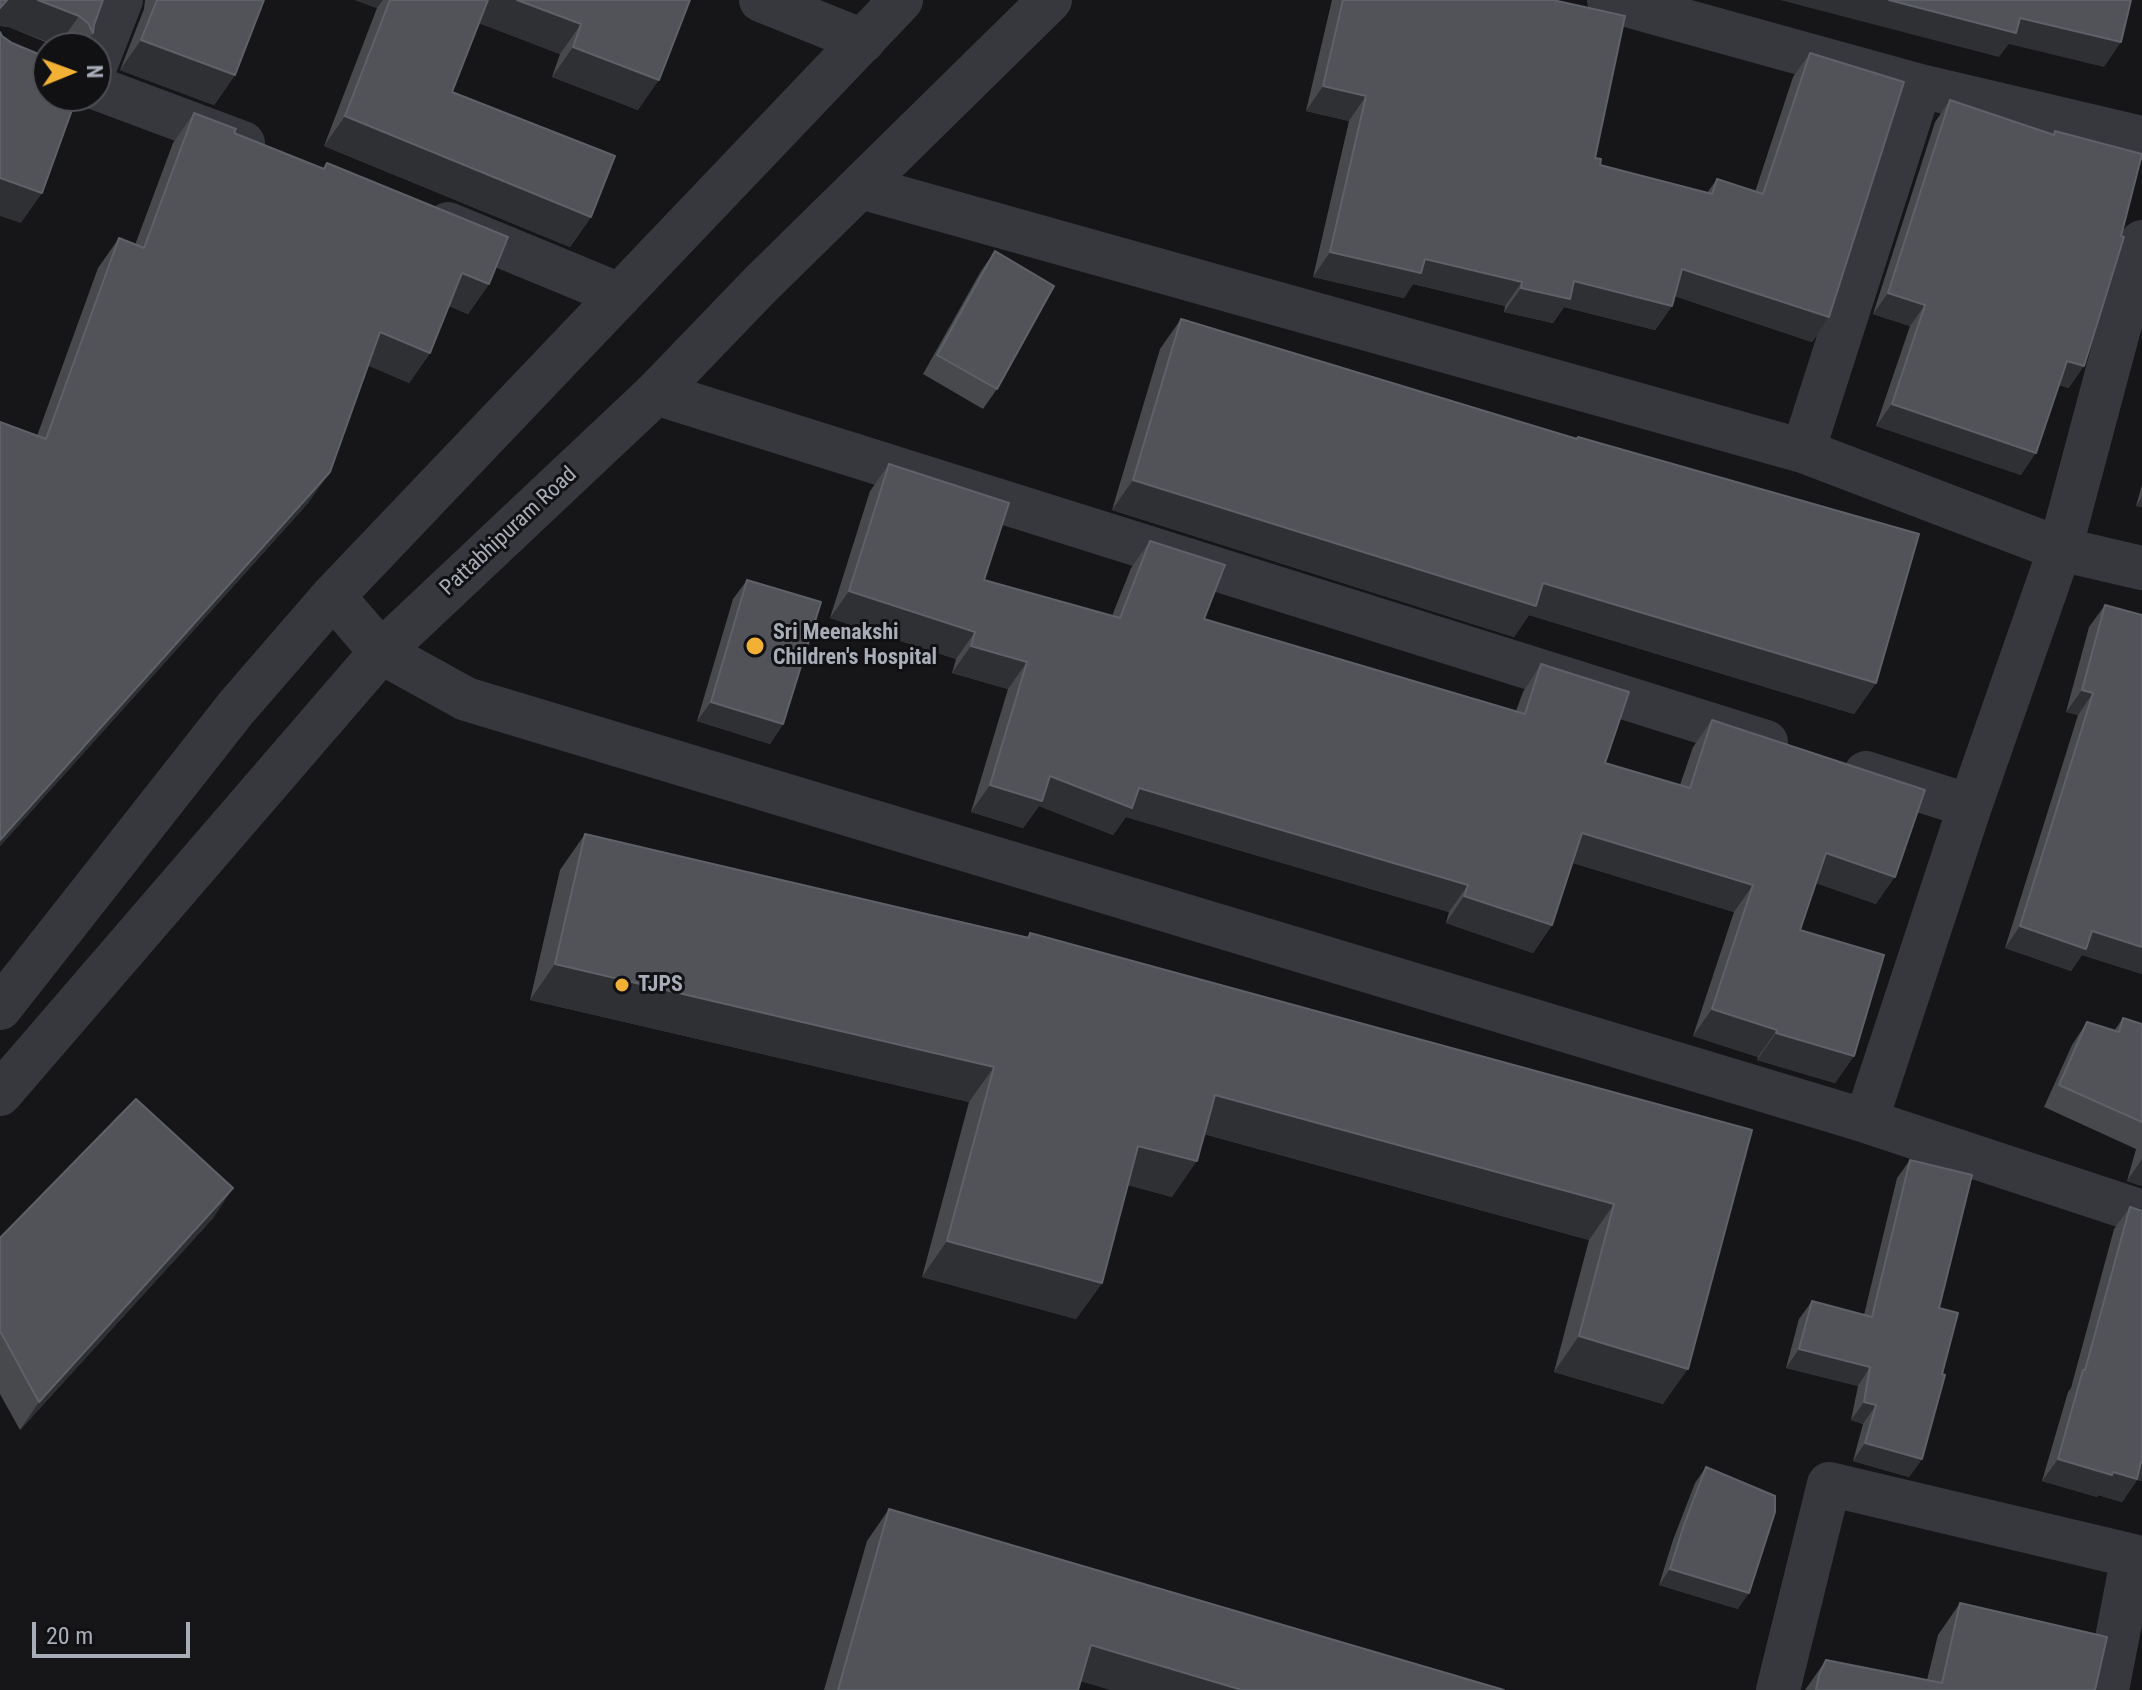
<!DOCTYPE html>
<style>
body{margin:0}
#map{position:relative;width:2142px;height:1690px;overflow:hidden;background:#161618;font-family:"Roboto Condensed",sans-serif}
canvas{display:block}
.north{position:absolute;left:32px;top:32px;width:80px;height:80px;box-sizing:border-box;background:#111113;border:2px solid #4d4f55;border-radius:50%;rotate:89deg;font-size:22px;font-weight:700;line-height:32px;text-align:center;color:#a8adb8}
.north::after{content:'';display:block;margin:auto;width:28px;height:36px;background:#f2b134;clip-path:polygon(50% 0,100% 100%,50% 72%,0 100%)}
.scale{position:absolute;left:32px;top:1622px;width:158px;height:36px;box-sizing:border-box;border:4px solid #a8adb8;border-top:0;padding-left:10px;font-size:24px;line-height:28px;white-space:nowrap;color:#a8adb8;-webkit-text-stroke:6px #111113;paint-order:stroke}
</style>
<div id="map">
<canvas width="2142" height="1690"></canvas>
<div class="north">N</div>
<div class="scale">20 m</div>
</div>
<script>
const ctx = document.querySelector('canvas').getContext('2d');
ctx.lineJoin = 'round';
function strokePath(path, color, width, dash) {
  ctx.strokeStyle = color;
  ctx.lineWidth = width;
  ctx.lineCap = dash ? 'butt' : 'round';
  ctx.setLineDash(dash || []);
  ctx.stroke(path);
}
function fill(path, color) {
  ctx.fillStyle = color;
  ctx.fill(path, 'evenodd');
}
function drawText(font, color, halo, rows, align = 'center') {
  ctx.font = font + ' "Roboto Condensed",sans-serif';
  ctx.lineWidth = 6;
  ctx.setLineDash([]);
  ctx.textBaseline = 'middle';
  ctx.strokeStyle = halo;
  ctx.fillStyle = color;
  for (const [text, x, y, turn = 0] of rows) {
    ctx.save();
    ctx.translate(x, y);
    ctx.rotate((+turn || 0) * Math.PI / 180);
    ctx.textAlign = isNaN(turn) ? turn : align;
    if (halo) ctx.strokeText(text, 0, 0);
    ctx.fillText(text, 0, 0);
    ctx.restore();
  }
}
strokePath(new Path2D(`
 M761,0L863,41
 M1609,0L1920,86L2142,138
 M96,64L121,0
 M96,88L243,143
 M861,187L1803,451L2060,549L2142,568
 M448,224L620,295
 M656,393L1766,742
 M1803,451L1920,86
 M333,596L381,652L466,699L1866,1121L2142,1212
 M1866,773L1970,806
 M1866,1121L1970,806L2060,549L2142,242
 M1778,1690L1829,1484L2133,1556L2107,1690`), '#37383d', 44);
strokePath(new Path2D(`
 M0,1008L236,708L333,596L901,0
 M0,1094L381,652L656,393L760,285L1050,0`), '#37383d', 44);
fill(new Path2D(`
 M0,0H103L94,25L93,33L82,48H60L9,27L0,26Z
 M145,0H264L235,75L214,105L120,70L144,9Z
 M355,0H690L638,110L552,77L560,54L479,23L452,92L591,217L570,247L324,146L377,8Z
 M1332,0H1553L1595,158L1600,165L1707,193L1717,179L1755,192L1793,77L1810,53L1829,317L1812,342L1675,296L1672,306L1655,330L1564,307L1553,323L1504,312L1505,306L1413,284L1404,298L1313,277L1349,121L1306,111Z
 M1950,100L2053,134L2055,131L2069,388L2059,385L2021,475L1876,426L1910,326L1873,314L1935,122Z
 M194,113L234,133L323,169L327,163L489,284L468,314L449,306L430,353L409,383L368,365L309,502L0,846V422L37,436L98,268L119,238L135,245L173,143Z
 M995,251L997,389L983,409L923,374L981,271Z
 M1181,319L1576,439L1578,437L1876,683L1854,714L1529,615L1514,637L1112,510L1160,349Z
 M889,464L984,580L1112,616L1131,568L1150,541L1204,619L1516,711L1523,692L1541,664L1605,763L1680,785L1693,747L1712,720L1876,904L1816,883L1800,930L1854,1056L1835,1083L1757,1060L1758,1057L1693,1036L1734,912L1573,863L1552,925L1533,953L1446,923L1449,912L1126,817L1113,835L1039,806L1023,828L971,812L1008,689L952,673L956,659L830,618L870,491Z
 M2142,485V507L2136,506Z
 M747,580L783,724L770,744L697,721L733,599Z
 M2105,605L2142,615V974L2082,955L2071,971L2005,948L2078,715L2066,712L2089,627Z
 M585,834L1027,937L1030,933L1752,1130L1663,1404L1554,1372L1589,1240L1204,1134L1172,1197L1128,1185L1102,1283L1076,1319L922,1277L969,1102L530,1000L560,870Z
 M2123,1018L2142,1024V1186L2127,1181L2136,1149L2044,1107L2072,1045L2087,1022L2114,1031Z
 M1910,1160L1939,1308L1942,1374L1922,1459L1909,1477L1853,1461L1863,1424L1851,1420L1858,1386L1786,1368L1799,1319L1812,1301L1864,1315L1897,1178Z
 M2130,1207L2142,1211V1481L2137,1480L2122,1502L2098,1495L2097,1497L2042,1481L2068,1392L2071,1388L2114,1229Z
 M214,1217L20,1430L0,1394V1238Z
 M1706,1467L1738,1609L1659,1585L1673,1540L1695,1483Z
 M889,1509L1504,1690H1111L1081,1681L1078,1690H824L867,1541Z
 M1960,1603L2095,1690H1805L1826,1660L1927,1680L1938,1635Z`), '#47494d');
fill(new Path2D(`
 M7,0H38L79,16L58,46L9,27L0,26V8Z
 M355,0H383L377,8Z
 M484,0H517L581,24L560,54L470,20Z
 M1780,0H1889L2020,18L2121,42L2104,67L2009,44L1999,57Z
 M141,40L235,75L214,105L120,70Z
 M573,47L659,80L638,110L552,77Z
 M1323,86L1366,96L1349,121L1306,111Z
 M345,116L591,217L570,247L324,146Z
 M0,178L42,193L21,223L0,216Z
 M1330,252L1425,259L1522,282L1505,306L1413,284L1404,298L1313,277Z
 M1682,269L1829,317L1812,342L1665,293Z
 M462,273L489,284L468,314L441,303Z
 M1574,281L1672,306L1655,330L1564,307L1553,323L1504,312L1521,288Z
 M1888,293L1925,305L1910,326L1873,314Z
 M380,332L430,353L409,383L359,362Z
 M2067,361L2084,366L2069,388L2052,383Z
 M1892,404L2036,453L2021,475L1876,426Z
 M330,472L309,502L0,846V840Z
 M1133,480L1543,583L1876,683L1854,714L1529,615L1514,637L1112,510Z
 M2142,497V507L2136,506Z
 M849,591L975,632L956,659L830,618Z
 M971,646L1027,662L1008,689L952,673Z
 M2082,690L2093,693L2078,715L2066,712Z
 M711,702L783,724L770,744L697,721Z
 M1050,776L1139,788L1468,885L1449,912L1126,817L1113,835L1039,806L1023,828L971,812L990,785Z
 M1582,833L1753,885L1734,912L1563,860Z
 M1826,853L1895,877L1876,904L1807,880Z
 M1464,896L1552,925L1533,953L1446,923Z
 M2020,926L2092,931L2142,947V974L2082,955L2071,971L2005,948Z
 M555,964L994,1067L969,1102L530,1000Z
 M1712,1009L1777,1030L1758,1057L1693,1036Z
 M1776,1033L1854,1056L1835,1083L1757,1060Z
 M1215,1095L1614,1204L1589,1240L1190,1130Z
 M1138,1146L1197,1161L1172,1197L1113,1181Z
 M2142,1159V1186L2127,1181Z
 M233,1188L214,1217L20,1430L39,1402Z
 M947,1241L1102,1283L1076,1319L922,1277Z
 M1579,1336L1688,1369L1663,1404L1554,1372Z
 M1799,1349L1870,1367L1858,1386L1786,1368Z
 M1864,1402L1876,1405L1863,1424L1851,1420Z
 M1865,1443L1922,1459L1909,1477L1853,1461Z
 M2142,1456V1481L2137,1480L2122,1502L2098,1495L2097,1497L2042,1481L2058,1459Z
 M1670,1569L1749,1593L1738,1609L1659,1585Z
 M1091,1645L1242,1690H1111L1069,1678Z`), '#2f3033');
const building = new Path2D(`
 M0,0H7L0,8Z
 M38,0H103L94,25L93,33L88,23L79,16Z
 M157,0H264L235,75L141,40Z
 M390,0H488L452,92L615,156L591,217L345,116Z
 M517,0H690L659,80L573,47L581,24Z
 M1343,0H1553L1625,16L1595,158L1601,159L1600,165L1712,194L1717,179L1763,194L1810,53L1904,82L1829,317L1682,269L1672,306L1574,281L1570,299L1521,288L1522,282L1425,259L1421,273L1330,252L1366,96L1323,86Z
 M1889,0H2131L2121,42L2020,18L2016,33Z
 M0,32L2,36L12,43L48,58V96H77L42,193L0,178Z
 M1950,100L2054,135L2055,131L2142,154L2121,236L2124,237L2084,366L2067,361L2036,453L1892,404L1925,305L1888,293Z
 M194,113L236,129L234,133L324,169L327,163L508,237L489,284L462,273L430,353L380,332L330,472L0,840V422L46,439L119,238L144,248Z
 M995,251L1054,286L997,389L937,355Z
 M1181,319L1577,439L1578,437L1919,534L1876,683L1543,583L1536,606L1133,480Z
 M889,464L1009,503L984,580L1120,618L1150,541L1225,565L1204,619L1525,714L1541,664L1629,692L1605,763L1690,788L1712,720L1925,790L1895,877L1826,853L1800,930L1884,955L1854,1056L1776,1033L1777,1030L1712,1009L1753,885L1582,833L1552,925L1464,896L1468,885L1139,788L1132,808L1050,776L1042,801L990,785L1027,662L971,646L975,632L849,591Z
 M747,580L821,602L783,724L711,702Z
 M2105,605L2142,615V947L2092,931L2086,949L2020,926L2093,693L2082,690Z
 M585,834L1029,938L1030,933L1752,1130L1688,1369L1579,1336L1614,1204L1215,1095L1197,1161L1138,1146L1102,1283L947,1241L994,1067L555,964Z
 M2123,1018L2142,1024V1122L2059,1085L2087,1022L2119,1032Z
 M136,1099L233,1188L39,1402L0,1331V1238Z
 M1910,1160L1972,1175L1939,1308L1958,1313L1942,1374L1945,1375L1922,1459L1865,1443L1876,1405L1864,1402L1870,1367L1799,1349L1812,1301L1872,1317Z
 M2130,1207L2142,1211V1458L2137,1479L2113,1472L2112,1475L2058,1459L2083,1370H2085Z
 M1706,1467L1775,1496V1512L1749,1593L1670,1569L1684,1525Z
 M889,1509L1504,1690H1242L1091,1645L1078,1690H838Z
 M1960,1603L2107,1637L2095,1690H1816L1819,1675L1826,1660L1942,1683Z`);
fill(building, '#525359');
strokePath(building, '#5f6168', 2);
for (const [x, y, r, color] of [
 [755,646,10,"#f2b134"],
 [622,985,8,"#f2b134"]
]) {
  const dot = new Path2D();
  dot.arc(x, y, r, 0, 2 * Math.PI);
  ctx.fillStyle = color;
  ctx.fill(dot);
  strokePath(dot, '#111113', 3);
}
drawText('22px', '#a8adb8', '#111113', [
 ["Pattabhipuram Road",509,532,-43]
]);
drawText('bold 22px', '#a8adb8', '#111113', [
 ["Sri Meenakshi",773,633],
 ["Children's Hospital",773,658],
 ["TJPS",638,985]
], 'left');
</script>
